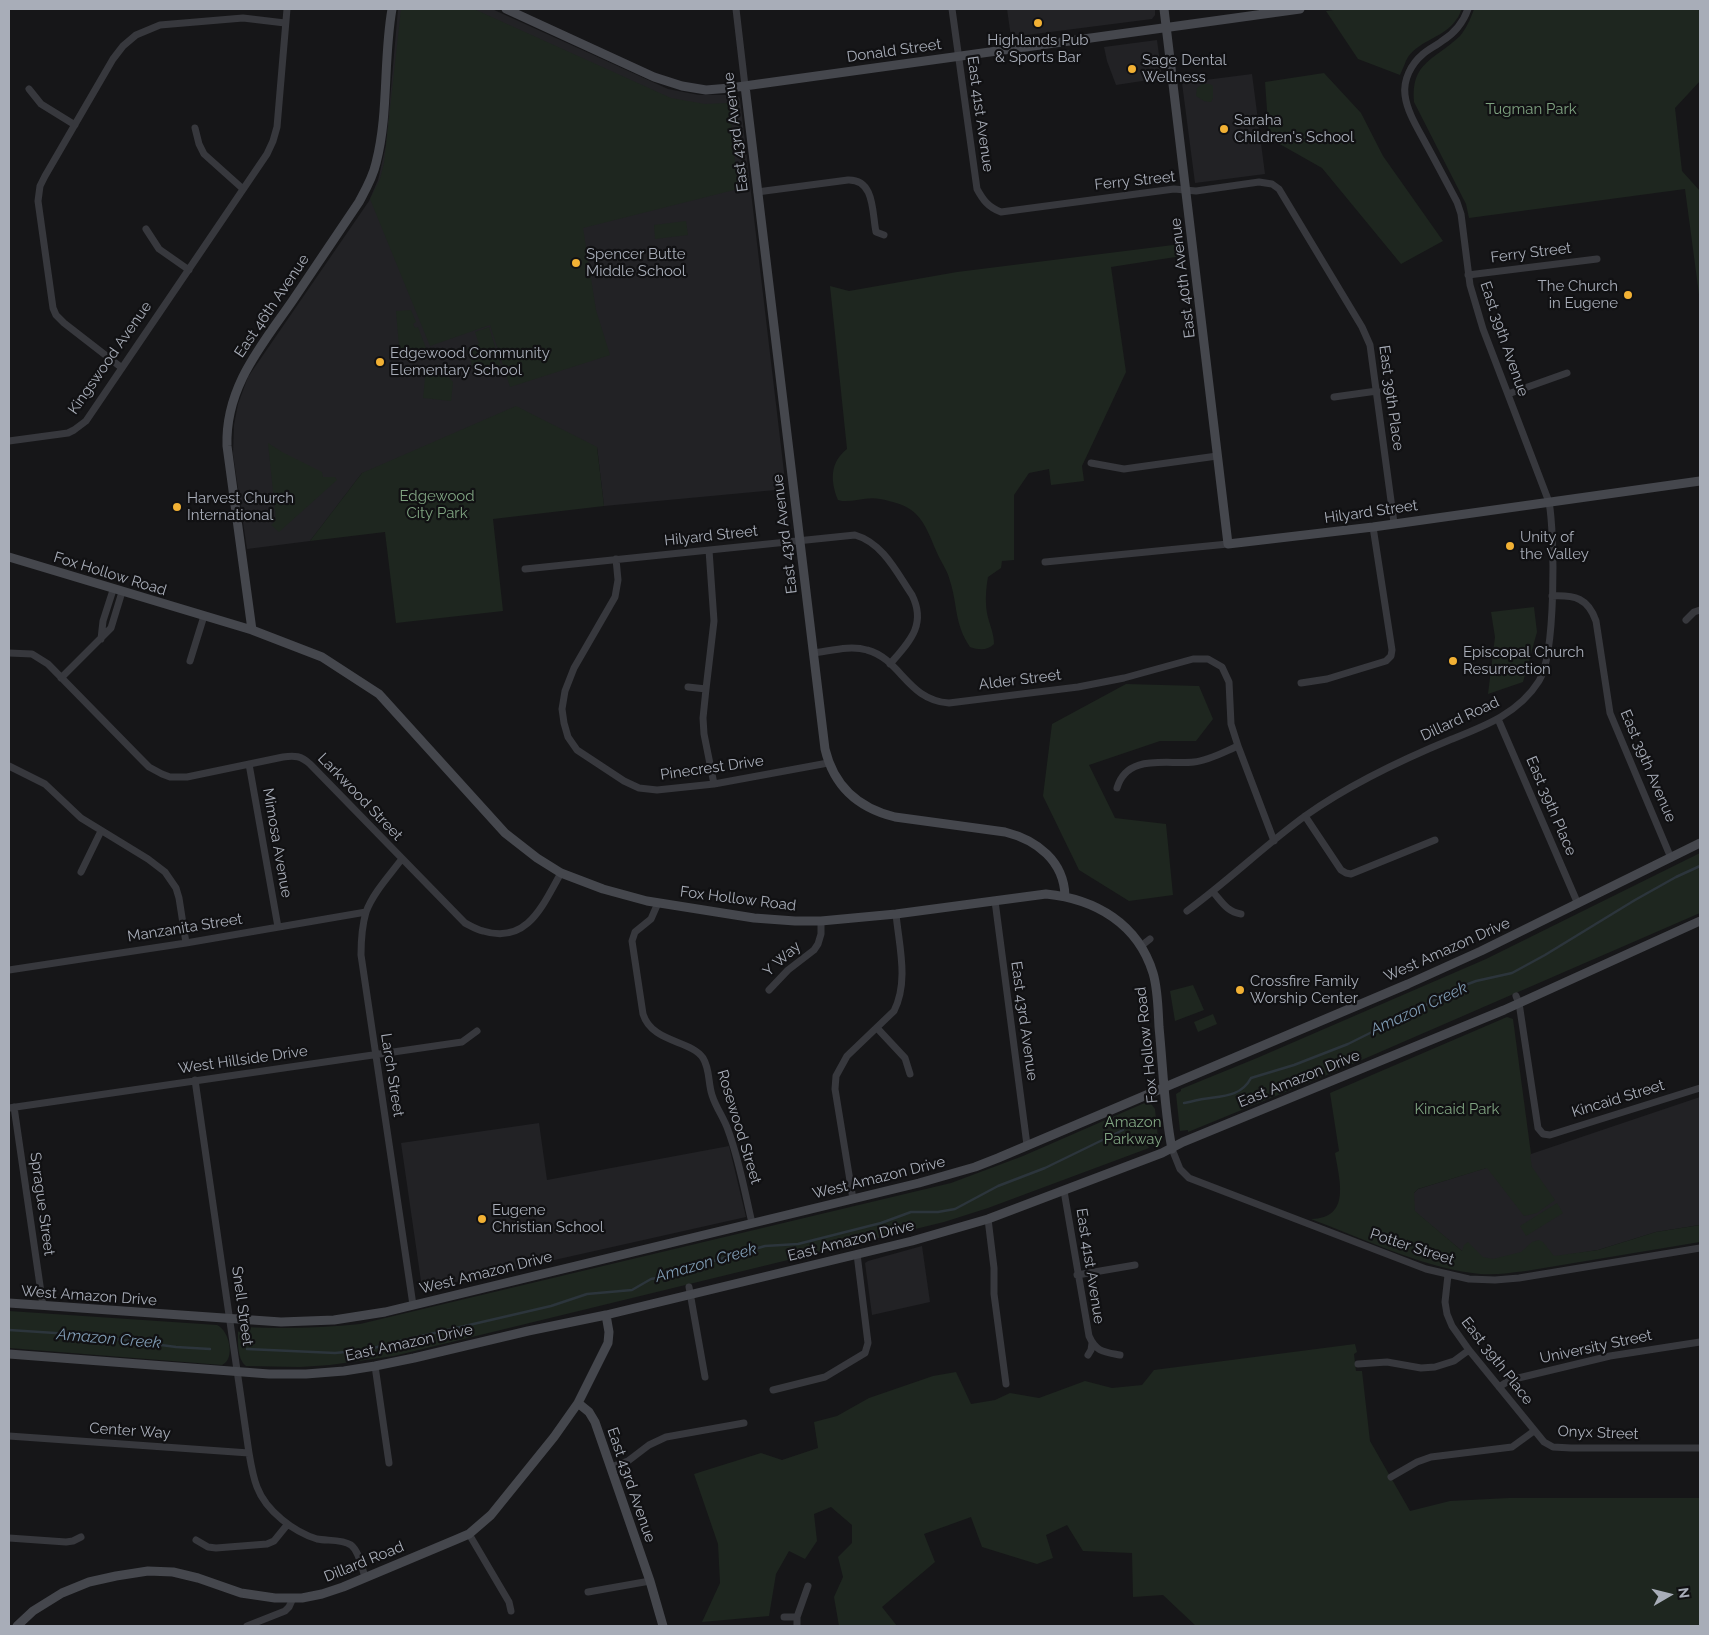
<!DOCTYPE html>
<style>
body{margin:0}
#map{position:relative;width:1709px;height:1635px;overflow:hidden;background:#161618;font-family:Raleway,sans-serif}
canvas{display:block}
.frame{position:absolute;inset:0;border:10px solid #a8adb8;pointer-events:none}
.north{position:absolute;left:1644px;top:1570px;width:50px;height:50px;-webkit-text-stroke:4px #111113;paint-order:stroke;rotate:82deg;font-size:14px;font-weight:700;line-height:20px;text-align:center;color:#a8adb8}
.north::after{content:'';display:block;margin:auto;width:18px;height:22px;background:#a8adb8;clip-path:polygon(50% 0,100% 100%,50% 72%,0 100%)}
</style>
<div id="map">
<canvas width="1709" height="1635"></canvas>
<div class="frame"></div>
<div class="north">N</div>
</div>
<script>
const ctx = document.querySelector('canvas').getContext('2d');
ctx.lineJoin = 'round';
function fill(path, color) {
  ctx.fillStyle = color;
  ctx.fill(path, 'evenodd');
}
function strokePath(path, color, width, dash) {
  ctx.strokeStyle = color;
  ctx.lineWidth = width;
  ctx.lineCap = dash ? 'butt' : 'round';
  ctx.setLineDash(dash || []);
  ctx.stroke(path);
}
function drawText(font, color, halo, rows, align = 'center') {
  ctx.font = font + ' Raleway,sans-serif';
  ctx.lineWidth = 4.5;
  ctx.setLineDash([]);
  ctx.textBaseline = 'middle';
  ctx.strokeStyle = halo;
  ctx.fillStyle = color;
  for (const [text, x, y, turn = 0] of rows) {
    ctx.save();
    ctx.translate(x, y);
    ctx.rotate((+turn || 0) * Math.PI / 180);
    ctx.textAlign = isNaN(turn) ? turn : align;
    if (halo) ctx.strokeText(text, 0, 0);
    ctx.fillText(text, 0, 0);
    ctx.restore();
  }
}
fill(new Path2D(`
 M398,9H492L668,89L699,95H738L740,99L786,489L604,506L597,447L362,473L310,541L247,549L233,454L234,425L238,404L248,377L369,201L378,180L386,145Z
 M1007,9H1155V15L1152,19L1011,37Z
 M1157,40L1162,78L1116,85L1107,61L1104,47Z
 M1252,74L1265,174L1195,183L1182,83Z
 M1700,1097V1225L1656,1232L1598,1250L1504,1265L1462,1251L1414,1211V1193L1418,1189L1531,1154Z
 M539,1123L547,1180L729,1146L746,1217L425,1289L422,1288L401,1143Z
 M922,1246L930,1302L872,1315L865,1263L868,1261Z`), '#222225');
fill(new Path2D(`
 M401,9H474L671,98L705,104L729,103L738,189L583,228L596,310L610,355L510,387L490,325L430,346L370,199L380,179L384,163Z
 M1342,9H1462C1460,12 1459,17 1456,20C1445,37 1420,40 1408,57C1405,62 1403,69 1400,75L1358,59L1326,11Z
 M1474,9H1700V81L1675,108L1682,171L1700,191V302L1685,189L1469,218L1466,204L1414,102C1410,62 1436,59 1460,36C1466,29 1471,18 1474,9Z
 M1324,73L1361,113L1383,156L1443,241L1401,264L1322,168L1269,138L1265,82Z
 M1202,84H1210L1213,86V98L1211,102L1204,101L1196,96L1197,88Z
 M686,221L688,235L655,239L654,225Z
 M1181,244L1182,256L1111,267L1126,372L1082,466L1084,481L1051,485L1049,469L1029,473L1014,495V560L1002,561L1001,568L988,577C986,588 985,601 987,613C989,624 994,633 994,644C987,651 979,650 970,647C954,623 958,606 950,581C948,572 943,565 939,557C932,543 927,524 915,513C907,505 891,501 880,499C867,496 855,502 842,501L838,500C830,481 830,462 847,449L830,286L849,291L957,272Z
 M411,310L416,322L413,324L415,328L418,327L429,356L392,359L391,347L399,346L396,311Z
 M489,327L503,373L491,377L474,372L467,348L479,344L475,332Z
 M426,369C437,370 446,373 453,382L451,401L423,398Z
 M516,406L597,447L604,506L493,519L503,611L396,623L385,532L310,541L362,473Z
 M268,443L282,452L322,472L323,477H335L337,480L279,532L271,525L276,520Z
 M1534,607L1537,632L1523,682L1488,694L1495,637L1491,612Z
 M1126,684L1199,686L1213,719L1196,741H1160L1089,765L1115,818L1166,824L1173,895L1129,901L1079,870L1043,796L1052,724Z
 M1700,853V913L1327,1075L1188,1132V1130L1180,1131L1176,1094L1181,1091V1089L1257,1058L1486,959Z
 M1193,985L1204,1010L1175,1021L1170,991Z
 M1213,1014L1217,1024L1198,1032L1194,1022Z
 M1507,1017L1513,1019L1531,1154L1530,1155L1532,1167L1555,1200L1537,1213L1524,1216L1487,1168L1418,1189L1414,1193L1415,1211L1462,1251L1464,1245L1468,1242L1483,1257L1493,1259L1521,1252L1532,1242L1539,1240L1543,1242L1554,1256L1598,1250L1656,1232L1700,1225V1242L1526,1271C1509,1273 1490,1276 1472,1273C1419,1266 1362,1238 1311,1219C1352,1218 1339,1179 1335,1153L1339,1151L1330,1093Z
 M1149,1101L1155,1109L1158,1138L1156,1143L1148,1146L1149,1148L988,1208L944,1222L394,1356L330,1365L300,1367L246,1366C237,1359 238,1342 238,1332L244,1327C283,1329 321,1328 360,1324L951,1183L1023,1156Z
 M1557,1203L1563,1213L1526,1236L1520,1226Z
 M9,1311L217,1325C229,1330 236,1359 222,1365L9,1348Z
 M1355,1344L1357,1352L1354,1354L1356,1371H1362L1370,1441L1410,1511L1450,1501L1509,1498H1700V1626H1196L1163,1595L1133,1597L1132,1553L1083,1551L1067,1525L1046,1535L1053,1558L1037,1564L982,1547L971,1517L924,1534L935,1562L882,1607L897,1626H839L834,1597L843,1577L838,1557L852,1543V1525L831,1507L814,1514L817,1541L805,1559L789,1551L776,1574L769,1616L702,1622L720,1583L718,1544L694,1474L761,1453L782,1460L818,1448L814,1422L837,1416L869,1398L933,1376L956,1372L971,1404L995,1400L1010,1393L1039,1398L1085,1381L1112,1388L1142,1385L1154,1370Z`), '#1e261f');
strokePath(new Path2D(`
 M1184,1103C1190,1102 1197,1100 1203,1099C1222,1096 1241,1097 1251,1078L1294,1065L1348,1044L1424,1006L1455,989L1476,981L1512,973L1545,955L1635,900L1676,877L1700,866
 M9,1330L86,1335L176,1347L210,1349
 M247,1349L335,1353L366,1350L400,1341L551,1306L587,1294L632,1290L651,1279L686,1273L710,1262L765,1246L798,1244L881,1223L911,1212H938L955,1209L998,1186L1045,1168L1123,1130`), '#2c353c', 2.5);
strokePath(new Path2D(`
 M736,9L745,86
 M952,9L977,189C983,200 988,207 1001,212L1174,189L1196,191L1259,182L1272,184L1279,189L1362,327L1370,345L1394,523
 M29,89L41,104L75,125
 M195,128L199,144L204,154L243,189
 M757,192L848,180C875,179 872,213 876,232L884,235
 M146,229L159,249L189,270
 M1468,275L1597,259
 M122,368L64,323L56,315L53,308L38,201L40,186L45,176L113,59L123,46L136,35L160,25L243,18L285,23
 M1508,394L1567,373
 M1334,397L1377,391
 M9,441L68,433L74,430L86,421L267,154L273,141L277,127L287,9
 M1091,463L1124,469L1217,456
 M616,559L618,580L615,597L574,668L565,691L562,709L564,723L568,737L577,750L624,781L639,788L657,790L714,784L828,763
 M1045,562L1228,544
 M525,569L855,535C883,543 897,573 912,595C927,625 909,642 890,664
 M1552,596C1575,595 1588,598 1596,621L1610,713L1671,858
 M1686,620L1694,612L1700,610
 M101,639L103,621L113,590
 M9,653L32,654L48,664L143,761L149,767L162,774L170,777H187L283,757C295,755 301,756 310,764L465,923C471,926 477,930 483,931C528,945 543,904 561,873
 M813,653C830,651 850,645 867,650C901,659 907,700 949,703L1078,687L1124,678L1193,659H1208L1222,667L1229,682L1231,724L1238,746L1274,841
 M190,661L204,616
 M61,678L111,628L122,592
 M1301,683L1327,679L1386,661L1391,656L1392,650L1373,527
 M688,687L706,689L703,718L704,734L714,784
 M706,689L714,621L709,550
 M1498,719L1578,904
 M249,764L278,927
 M9,766L45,784L81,818L148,859L165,872L176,888L179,898L186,943
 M1117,788C1127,753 1167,765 1194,762C1208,761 1224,752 1238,746
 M1305,816L1341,870L1346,873L1351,874L1435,840
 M401,860C389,876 373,893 366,912C362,926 361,941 361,955L413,1305
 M81,872L101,831
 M1213,892C1222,902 1227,912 1241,914
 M995,901L1027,1145
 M658,903L651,919L635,932L632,941L643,1014C652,1043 691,1040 703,1058C710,1069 708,1083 712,1095C716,1108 724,1118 728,1130C739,1159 745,1193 752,1223
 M1187,911C1228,881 1264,846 1305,816C1350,784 1401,760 1452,739C1485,726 1519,713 1539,681C1556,654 1555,535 1549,502L1483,329L1470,285L1461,214L1457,202C1447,183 1437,164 1426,144C1418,129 1407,112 1405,95C1403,80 1411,64 1423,54C1428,49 1436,46 1442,41C1455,33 1463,23 1468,9
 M1141,946L1150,939
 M9,970L186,943L366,912
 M769,990L788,970L814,950L818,944L821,934V921
 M1516,996L1519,1003L1538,1128L1543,1134L1550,1135L1700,1088
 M877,1028L905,1058L910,1074
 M195,1080L249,1453C251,1465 253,1477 257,1487C266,1511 294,1532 317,1539C327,1541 342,1539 351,1545C359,1551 362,1568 365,1577
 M14,1107L43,1306
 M9,1108L462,1042L477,1031
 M1172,1149L1180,1169L1189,1178L1426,1269L1469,1279L1495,1280L1519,1278L1700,1248
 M1064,1191L1089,1336C1096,1352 1104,1352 1120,1355
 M853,1199L835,1089L836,1076L847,1056L894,1011C909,981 899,946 896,914
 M988,1219L994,1268V1294L1006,1384
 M1077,1275L1135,1265
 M1448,1275L1445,1302L1447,1314L1452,1326L1469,1350L1544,1442L1553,1447L1571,1448H1700
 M689,1287L705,1377
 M1088,1355L1091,1350L1092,1343
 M1358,1364L1387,1362L1421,1368L1435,1367L1454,1361L1469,1350
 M375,1366L389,1463
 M1499,1387L1510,1380L1610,1356L1700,1342
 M773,1390L825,1377L865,1353L868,1343L857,1254
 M9,1436L249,1453
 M611,1467L628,1461L649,1445L666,1437L744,1423
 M1391,1477L1417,1462L1431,1457L1512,1447L1534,1431
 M469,1534L509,1602L511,1611
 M9,1538L66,1542L73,1541L81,1537
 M196,1540L208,1547L216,1548L267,1544L274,1541L287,1525
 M588,1592L650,1581
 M784,1617H797
 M247,1626L285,1611L289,1607L293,1598
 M797,1626V1617L808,1586`), '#37383d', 7);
strokePath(new Path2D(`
 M506,9L654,77L682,86L706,90L730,88L1300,9
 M1164,9L1228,544L1373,527L1700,481
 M745,86L825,749C834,787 858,808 895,817L1005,832C1037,840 1064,861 1065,896
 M9,557L252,630L322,657L379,694L505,833L537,858L561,873L603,889L647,901L754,918L795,921H821L896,914L1046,894C1096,899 1138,924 1153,973C1158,990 1158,1009 1159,1027C1163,1067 1164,1109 1172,1149
 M252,630L227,446C225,387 262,345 293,300C315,267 337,235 359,202C366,189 373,177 376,163C389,113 383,60 392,9
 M9,1303L281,1322L334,1320L385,1312L919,1183L975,1167L998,1158L1408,984L1481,951L1700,843
 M9,1354L269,1374H306L344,1371L375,1366L414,1358L528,1331L606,1315L912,1241L988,1219L1162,1153L1183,1142L1504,1010L1700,921
 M578,1403L589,1412L595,1422L650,1581L663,1626
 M17,1626L33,1611L62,1593L89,1582L116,1576L148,1571L173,1572L198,1578L241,1593L275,1598H302L322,1594L343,1587L455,1540L469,1534L491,1515L554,1437L578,1403L608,1343L609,1332L606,1315`), '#45474d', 9);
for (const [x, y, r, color] of [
 [1038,23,5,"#f2b134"],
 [1132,69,5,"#f2b134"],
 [1224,129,5,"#f2b134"],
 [576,263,5,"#f2b134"],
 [1628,295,5,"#f2b134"],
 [380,362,5,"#f2b134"],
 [177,507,5,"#f2b134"],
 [1510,546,5,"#f2b134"],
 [1453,661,5,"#f2b134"],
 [1240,990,5,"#f2b134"],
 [482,1219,5,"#f2b134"]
]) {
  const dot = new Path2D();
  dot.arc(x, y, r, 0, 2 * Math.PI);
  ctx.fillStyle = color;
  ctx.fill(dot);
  strokePath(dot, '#111113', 2);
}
drawText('15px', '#a8adb8', '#111113', [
 ["Highlands Pub",1038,40,"center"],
 ["& Sports Bar",1038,57,"center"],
 ["Sage Dental",1142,60],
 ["Wellness",1142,77],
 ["Saraha",1234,120],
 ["Children's School",1234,137],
 ["Spencer Butte",586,254],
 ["Middle School",586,271],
 ["The Church",1618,286,"right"],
 ["in Eugene",1618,303,"right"],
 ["Edgewood Community",390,353],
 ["Elementary School",390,370],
 ["Harvest Church",187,498],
 ["International",187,515],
 ["Unity of",1520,537],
 ["the Valley",1520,554],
 ["Episcopal Church",1463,652],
 ["Resurrection",1463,669],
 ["Crossfire Family",1250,981],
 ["Worship Center",1250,998],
 ["Eugene",492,1210],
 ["Christian School",492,1227]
], 'left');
drawText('15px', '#a8adb8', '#111113', [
 ["Donald Street",894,51,-8],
 ["East 41st Avenue",980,114,82],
 ["East 43rd Avenue",736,132,-97],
 ["Ferry Street",1135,181,-6],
 ["Ferry Street",1531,253,-7],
 ["East 40th Avenue",1183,278,-97],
 ["East 46th Avenue",272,306,-56],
 ["East 39th Avenue",1504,339,71],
 ["Kingswood Avenue",110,358,-55],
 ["East 39th Place",1391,398,82],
 ["Hilyard Street",1371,512,-8],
 ["East 43rd Avenue",785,534,-97],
 ["Hilyard Street",711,536,-6],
 ["Fox Hollow Road",110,574,17],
 ["Alder Street",1020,680,-7],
 ["Dillard Road",1460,719,-25],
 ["East 39th Avenue",1648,766,67],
 ["Pinecrest Drive",712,768,-8],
 ["Larkwood Street",360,797,46],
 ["East 39th Place",1551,806,67],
 ["Mimosa Avenue",277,843,80],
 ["Fox Hollow Road",738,899,7],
 ["Manzanita Street",185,928,-9],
 ["West Amazon Drive",1447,950,-24],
 ["Y Way",782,959,-42],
 ["East 43rd Avenue",1024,1021,82],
 ["Fox Hollow Road",1147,1045,-96],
 ["West Hillside Drive",243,1060,-8],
 ["Larch Street",392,1075,81],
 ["East Amazon Drive",1299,1079,-22],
 ["Kincaid Street",1618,1099,-17],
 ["Rosewood Street",739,1127,73],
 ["West Amazon Drive",879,1178,-14],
 ["Sprague Street",42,1204,82],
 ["East Amazon Drive",851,1241,-14],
 ["Potter Street",1412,1247,18],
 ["East 41st Avenue",1090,1266,81],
 ["West Amazon Drive",486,1273,-14],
 ["West Amazon Drive",89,1296,4],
 ["Snell Street",242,1306,82],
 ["East Amazon Drive",409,1343,-12],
 ["University Street",1596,1347,-12],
 ["East 39th Place",1497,1361,52],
 ["Center Way",130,1431,4],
 ["Onyx Street",1598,1433,2],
 ["East 43rd Avenue",631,1485,71],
 ["Dillard Road",364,1562,-22]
]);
drawText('15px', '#7fa381', '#111113', [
 ["Tugman Park",1531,109],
 ["Edgewood",437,496],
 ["City Park",437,513],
 ["Kincaid Park",1457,1109],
 ["Amazon",1133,1122],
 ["Parkway",1133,1139]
]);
drawText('italic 16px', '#7f9bb3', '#111113', [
 ["Amazon Creek",1419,1009,-25],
 ["Amazon Creek",706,1263,-16],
 ["Amazon Creek",109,1339,5]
]);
</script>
